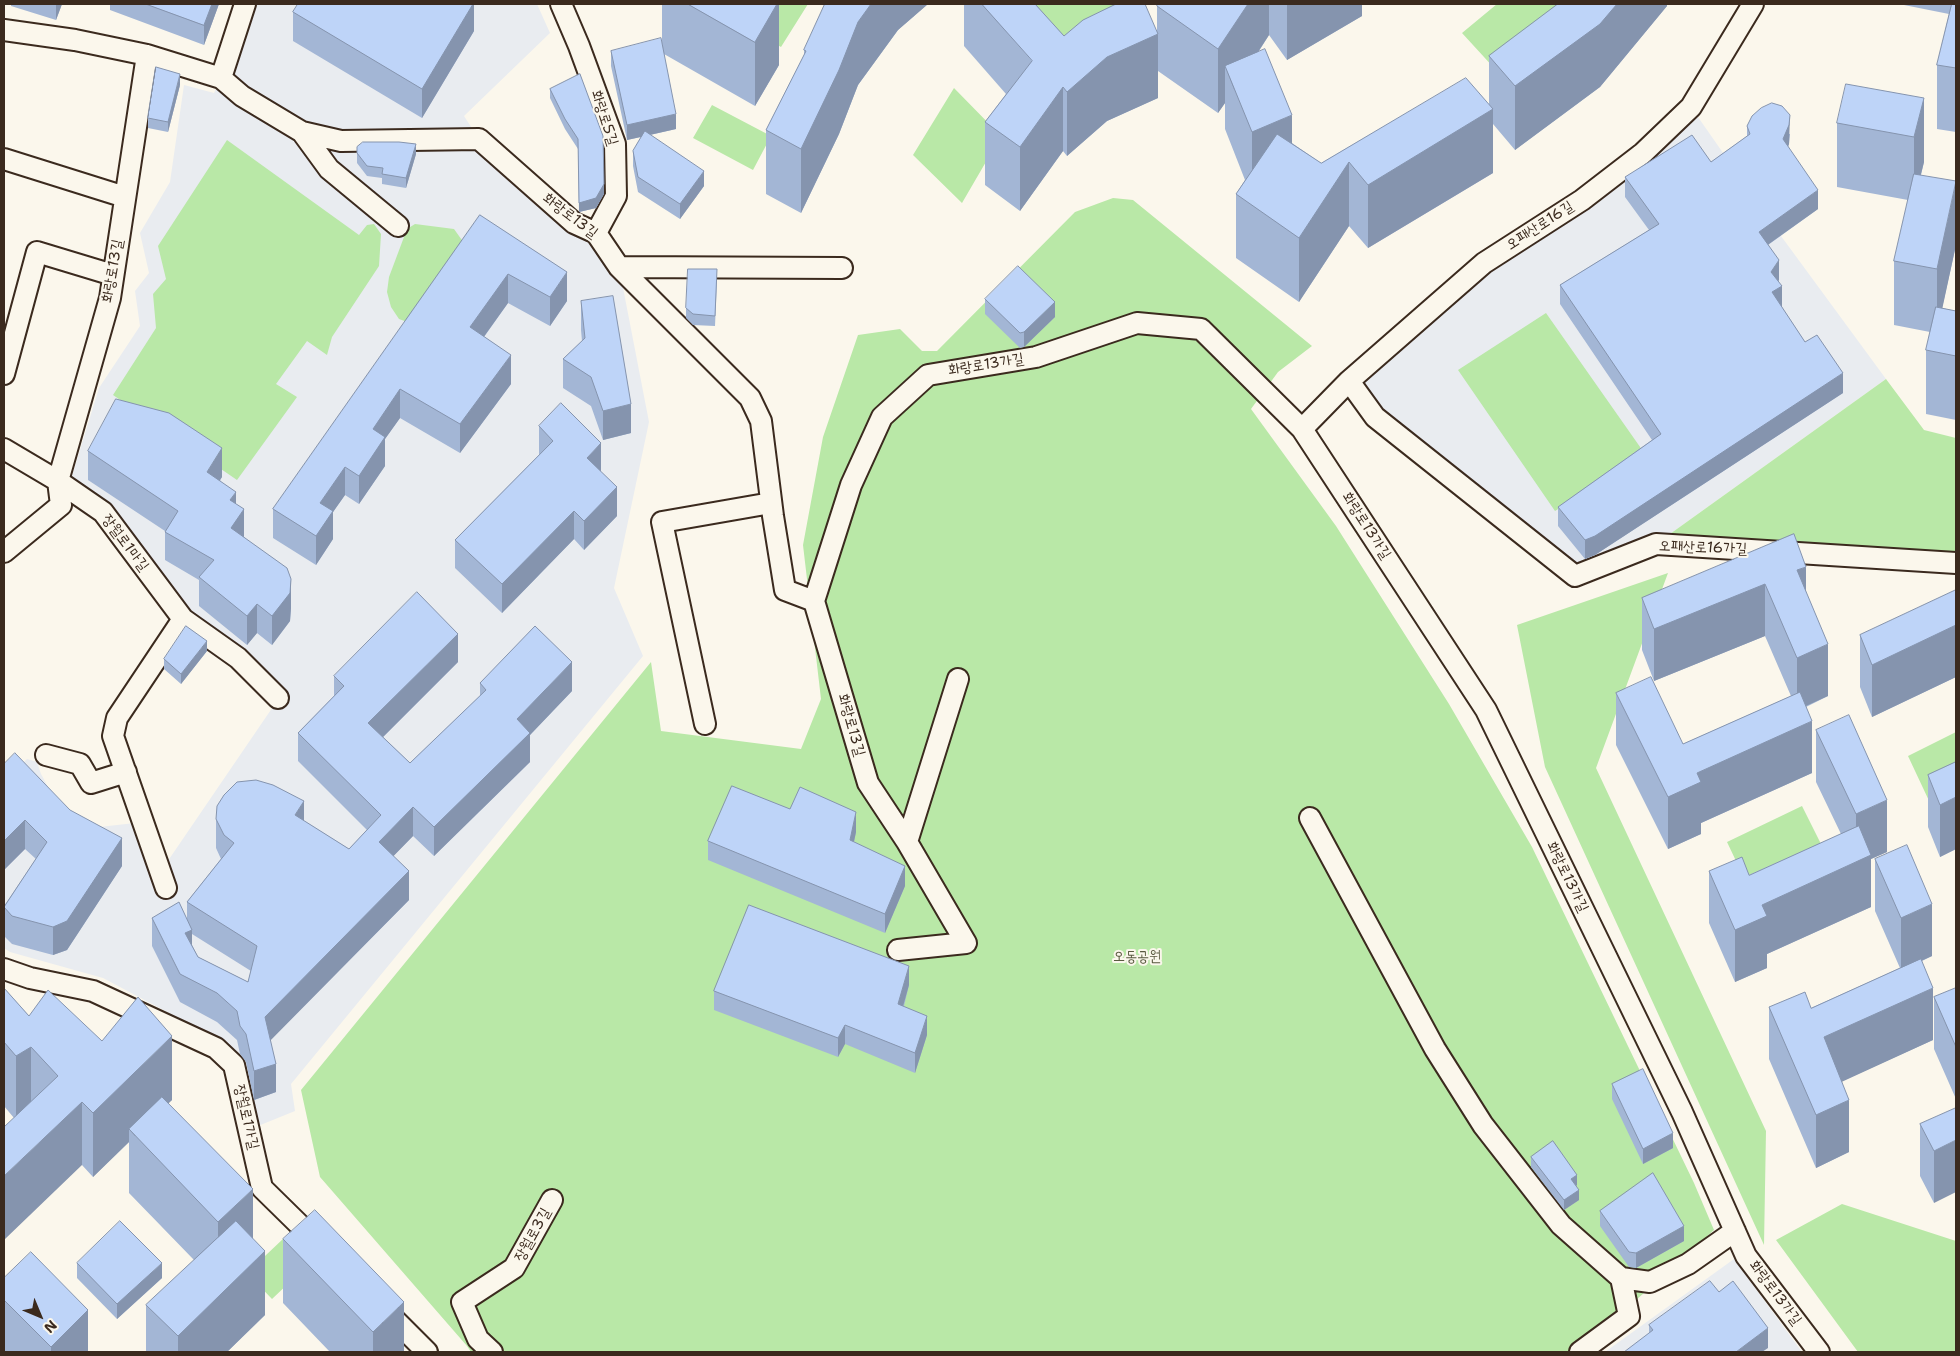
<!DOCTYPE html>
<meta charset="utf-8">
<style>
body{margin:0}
#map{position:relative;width:1960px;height:1356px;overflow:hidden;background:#fbf7ec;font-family:"Shantell Sans",sans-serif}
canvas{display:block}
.frame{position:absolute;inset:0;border:5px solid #3b2a1e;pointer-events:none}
.north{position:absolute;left:15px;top:1291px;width:50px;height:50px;-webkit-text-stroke:4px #fbf7ec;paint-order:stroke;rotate:135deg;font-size:14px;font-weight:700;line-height:20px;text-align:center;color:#3b2a1e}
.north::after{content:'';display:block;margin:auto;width:18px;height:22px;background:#3b2a1e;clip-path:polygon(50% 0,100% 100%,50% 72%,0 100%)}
</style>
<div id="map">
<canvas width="1960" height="1356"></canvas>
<div class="frame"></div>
<div class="north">N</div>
</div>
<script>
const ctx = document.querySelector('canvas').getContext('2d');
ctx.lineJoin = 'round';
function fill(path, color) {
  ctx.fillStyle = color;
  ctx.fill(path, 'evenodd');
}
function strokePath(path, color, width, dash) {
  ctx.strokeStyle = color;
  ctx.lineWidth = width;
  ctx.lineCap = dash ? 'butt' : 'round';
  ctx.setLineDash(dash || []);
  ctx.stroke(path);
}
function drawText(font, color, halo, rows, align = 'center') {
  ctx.font = font + ' "Shantell Sans","Poor Story",sans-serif';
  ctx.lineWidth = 4;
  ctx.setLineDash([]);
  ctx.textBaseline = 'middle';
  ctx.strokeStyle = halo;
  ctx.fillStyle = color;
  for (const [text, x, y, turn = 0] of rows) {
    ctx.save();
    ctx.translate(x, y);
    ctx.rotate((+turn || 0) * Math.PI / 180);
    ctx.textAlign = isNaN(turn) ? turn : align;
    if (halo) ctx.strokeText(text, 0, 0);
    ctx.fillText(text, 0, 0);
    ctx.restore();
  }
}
fill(new Path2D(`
 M245,4H537L550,33L464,116L479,139L619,267L649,422L614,588L643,656L291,1084L295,1111L253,1128L220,1040L103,978L10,952L4,948V782L27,759L37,762L41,774L56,801L81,829L144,822L161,871L281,695L190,615L109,504L71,479L99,388L140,326L135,291L149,273L140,233L170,182L184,85L214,93L221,78Z
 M1691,107L1781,236L1886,379L1656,544L1575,576L1375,417L1349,381Z
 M1734,1259L1802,1352H1605Z`), '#e9ecf0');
fill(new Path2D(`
 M746,4H808L781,47L735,21Z
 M1027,4H1116L1118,7L1046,47Z
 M1497,4H1558L1563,9L1495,69L1462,33Z
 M954,88L1001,136L962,203L913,155Z
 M712,105L771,136L753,170L693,138Z
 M227,140L359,235L367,225L374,224L381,234L379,266L332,337L327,355L307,341L276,384L297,397L237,480L113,395L156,328L153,294L166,279L158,246Z
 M1113,198L1133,200L1312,346L1278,372L1251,409L1336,526L1449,704L1532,847L1694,1183L1714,1230L1635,1301L1567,1352H471L467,1346L320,1177L301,1090L651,662L661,731L801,749L821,699L803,545L823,437L858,335L900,329L922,351H937L1075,212Z
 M415,224L454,229L464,243L410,323L399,319L391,307L387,292L389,277L407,229Z
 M1546,313L1645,454L1555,511L1458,370Z
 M1886,379L1924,430L1956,438V563L1656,544Z
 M1668,573L1596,768L1766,1131L1764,1245L1545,767L1517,625Z
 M1956,732V792L1931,805L1908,756Z
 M1802,806L1831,864L1755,901L1727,842Z
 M1842,1204L1956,1241V1352H1858L1776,1240Z
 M284,1238L309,1264L272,1299L247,1273Z`), '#b9e8a7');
const minor = new Path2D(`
 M561,4L579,46L615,144L616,196L596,233
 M4,30L75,40L147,55L221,78L242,96L302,132L341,141L479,139L574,223L596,233L619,267L750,398L761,421L773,516L785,590L814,601
 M221,78L245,4
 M302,132L329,169L398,226
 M4,159L125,197
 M619,267L842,268
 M4,374L37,252L113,275
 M1349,381L1375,417L1575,576L1656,544L1956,563
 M1302,429L1349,381L1484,263L1582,200L1643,153L1691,107L1753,4
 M4,449L58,481L103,512L183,619L238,658L278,698
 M4,552L61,505L58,481L110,298L147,55
 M814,601L851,485L882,417L928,375L1036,357L1137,323L1201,329L1302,429L1486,710L1682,1112L1746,1256L1819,1352
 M814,601L868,783L907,842L966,943L898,950
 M705,724L662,522L771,503
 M46,755L80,764L91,783L126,772
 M1310,818L1435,1049L1483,1125L1561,1225L1621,1278L1650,1282L1688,1264L1735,1231
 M907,842L958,679
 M166,888L113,736L117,718L183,619
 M4,969L30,978L93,991L216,1048L234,1065L262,1188L318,1243
 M386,1311L427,1352
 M492,1352L478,1339L462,1302L514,1268L552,1200
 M1580,1352L1629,1316L1621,1278`);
strokePath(minor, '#3b2a1e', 24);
strokePath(minor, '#fbf7ec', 20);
fill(new Path2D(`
 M11,4H62L56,20L11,6Z
 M110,4H219L204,45L110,10Z
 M474,4V31L422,118L293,41V12Z
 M662,4H779V65L755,106L664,54L676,129L650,135L704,186L680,219L638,192L633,166V151L641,137L627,140L611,66V51L662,43Z
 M825,4H928L898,30L858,85L839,134L801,213L766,194V130L804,55V50Z
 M964,4H1035L1064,36L1157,30V6L1158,4H1362V16L1287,60L1269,35L1259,51L1292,143L1321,163L1489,106V56L1667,4V6L1600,87L1515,150L1493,124V173L1368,248L1349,226L1299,302L1236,258V194L1245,180L1225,129V103L1218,113L1158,71V98L1107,121L1067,156L1063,151L1020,211L985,185V122L1006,94L964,46Z
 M1899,4H1956V132L1937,129V65L1949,14Z
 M580,74L604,194L596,208L579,212L578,149L565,129L550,98V89Z
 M180,85L168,132L148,128V118Z
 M1924,98V162L1921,175L1956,245L1942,308L1956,311V420L1926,414V350L1930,332L1894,325V261L1908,200L1837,187V123Z
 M1747,126L1790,134L1789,144L1788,147L1818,209L1768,245L1779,280L1778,281L1781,306L1805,342L1843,393L1595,555L1585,559L1558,526V507L1652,440L1560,304V285L1649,230L1625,197V177L1711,162L1747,136Z
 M357,147L416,154L406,188L382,184V178L367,176L357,163Z
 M480,215L567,301L550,326L508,303L484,337L511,384L460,453L400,418L385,439V466L359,504L345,495L333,512V539L316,565L273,538V509Z
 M717,279L715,326L693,325L686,318V308Z
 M985,299L1055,317L1024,347L1020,348L985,314Z
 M581,301L631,433L603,440L591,406L563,388V359L582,341L581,330Z
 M539,426L601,472L617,516L584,550L574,539L502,613L455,568V540L539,455Z
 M88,451L222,477L220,480L236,505L244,537L291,608L290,621L272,645L257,633L247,645L199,606V580L165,560V531L88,480Z
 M1794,534L1828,696L1806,707L1812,773L1701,823V834L1668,849L1616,745V693L1683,744L1791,696L1765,636L1654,681L1642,650V598Z
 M1956,590V677L1872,717L1860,687V635Z
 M207,651L181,684L164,669V659Z
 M458,662L383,737L410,763L480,696V683L572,691L530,735V762L434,856L413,836L393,856L409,900L270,1040L276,1092L254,1100L246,1062L240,1054L237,1040L217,1022L180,1002L152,946V918H187V902L221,859L216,848V819L304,821L349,849L367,830L298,761V733L334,696V676ZM192,934L251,971L248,982L198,957L192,945Z
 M1816,730L1887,852L1871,859V907L1767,954V968L1735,982L1709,923V871L1749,875L1841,834L1816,782Z
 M1956,762V849L1940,857L1928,827V775Z
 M4,764L122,866L67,950L53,955L12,944L4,936V906L36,859L25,849L4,870Z
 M790,809L856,832L854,842L905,886L885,933L708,860V841Z
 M1875,859L1932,956L1922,961L1933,1040L1842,1081L1849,1152L1816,1168L1769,1059V1007L1811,1008L1900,968L1875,911Z
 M909,985L904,1006L927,1035L915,1073L845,1044L838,1057L714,1010V991Z
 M4,988L29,1016L102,1041L172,1100L168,1103L253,1239L265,1315L227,1352H146V1305L194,1260L129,1193V1142L93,1177L82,1165L14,1118L4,1106Z
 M1956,988V1099L1934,1049V997Z
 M1612,1084L1673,1148L1643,1164L1612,1099Z
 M1956,1108L1934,1203L1920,1176V1124Z
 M1531,1157L1577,1185L1576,1186L1579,1200L1564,1210L1531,1167Z
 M1600,1211L1684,1241L1636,1268L1629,1267L1600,1226Z
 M283,1239L404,1352H330L283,1303Z
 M77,1263L162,1278L117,1319L77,1278Z
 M4,1278L88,1352H4Z
 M1719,1292L1768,1348L1649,1334V1325Z`), '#a3b6d5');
fill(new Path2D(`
 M56,4H62L56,20Z
 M212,4H219L204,45V25Z
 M473,4H474V31L422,118V89Z
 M777,4H779V65L755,106V42Z
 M871,4H928L898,30L858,85L839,134L801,213V149L858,22Z
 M1248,4H1269V35L1234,89L1225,66V103L1218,113V49Z
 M1287,4H1362V16L1287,60Z
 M1617,4H1667V6L1600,87L1515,150V86Z
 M1158,34V98L1107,121L1067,156V92L1107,57Z
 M180,74V85L168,132V122Z
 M1063,87V151L1020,211V147Z
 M1924,98V162L1914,201V137Z
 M1493,109V173L1368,248V185Z
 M676,114V129L627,140V125Z
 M1292,115V179L1252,196V132Z
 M1790,115L1789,144L1783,158V139Z
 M416,144V154L406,188V178Z
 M1349,162V226L1299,302V238Z
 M704,171V186L680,219V204Z
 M1956,181V245L1937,333V269Z
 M604,184V194L596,208L579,212V203Z
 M1818,190V209L1759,251V232Z
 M1779,260V280L1771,291V272Z
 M567,272V301L550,326V297Z
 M508,274V303L470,356V327Z
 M1782,286V306L1772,312V292Z
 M1055,302V317L1024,347V332Z
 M511,355V384L460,453V424Z
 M1843,373V393L1595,555L1585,559V540Z
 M400,389V418L385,439V466L359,504V476L373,429Z
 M631,404V433L603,440V411Z
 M601,443V472L587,458Z
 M222,448V477L207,500V472Z
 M345,467V495L333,512V539L316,565V536L320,503Z
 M617,487V516L584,550V521Z
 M236,492V520L244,509V538L231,557L230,500Z
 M574,511V539L502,613V584Z
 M1806,567V619L1797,570Z
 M291,579V608L290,621L272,645V616Z
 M1765,584V636L1654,681V629Z
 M257,604V633L247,645V616Z
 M1956,625V677L1872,717V665Z
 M458,634V662L368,752V723Z
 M207,641V651L181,684V674Z
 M1828,644V696L1797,710V658Z
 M572,662V691L530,735V762L434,856V827L517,719Z
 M1812,721V773L1701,823V834L1668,849V797L1697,773Z
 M1956,797V849L1940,857V805Z
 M1887,800V852L1871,859V907L1767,954V968L1735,982V930L1762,905L1856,862V814Z
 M304,801V830L295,815Z
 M413,807V836L379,871V842Z
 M856,812V832L850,860V840Z
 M25,820V849L4,870V841Z
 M122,838V866L67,950L53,955V927Z
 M905,866V886L885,933V914Z
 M409,871V900L265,1046V1017Z
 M1932,904V956L1901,970V918Z
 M192,930V958L185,933Z
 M909,966V985L898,1024V1004Z
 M1933,988V1040L1824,1090V1037Z
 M927,1016V1035L915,1073V1053Z
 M845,1025V1044L838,1057V1038Z
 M172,1036V1100L135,1136L129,1129V1142L93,1177V1113Z
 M31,1047V1111L16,1120V1056Z
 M276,1064V1092L254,1100V1071Z
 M1849,1100V1152L1816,1168V1115Z
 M82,1102V1165L4,1240V1176Z
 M1673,1133V1148L1643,1164V1149Z
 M1956,1140V1192L1934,1203V1151Z
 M1577,1175V1185L1571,1190V1179Z
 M253,1189V1253L218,1286V1222Z
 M1579,1190V1200L1564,1210V1200Z
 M1684,1226V1241L1636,1268V1253Z
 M265,1251V1315L227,1352H178V1336Z
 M162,1263V1278L117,1319V1304Z
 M404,1302V1352H373V1332Z
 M88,1310V1352H51V1347Z
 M1768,1328V1348L1762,1352H1736Z`), '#8594ae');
const building = new Path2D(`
 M146,4H212L204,25Z
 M298,4H473L422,89L293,12Z
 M688,4H777L755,42Z
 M825,4H871L858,22L839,70L801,149L766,130L806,51L804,50Z
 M982,4H1035L1064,36L1083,20L1116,4H1145L1158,34L1107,57L1067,92L1063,87L1020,147L985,122L1032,61Z
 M1158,4H1248L1218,49L1157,6Z
 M1558,4H1617L1600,24L1515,86L1489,56Z
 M1952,4H1956V68L1937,65Z
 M661,38L676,114L627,125L611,51Z
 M1265,49L1292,115L1252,132L1225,66Z
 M156,67L180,74L168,122L148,118Z
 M580,74L603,136L604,184L596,198L579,203L578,139L565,119L550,89Z
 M1466,78L1493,109L1368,185L1349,162L1299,238L1236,194L1277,134L1321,163Z
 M1846,84L1924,98L1914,137L1837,123Z
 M1772,103L1782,106L1790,115L1789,125L1783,139L1818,190L1759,232L1779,260L1771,272L1782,286L1772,292L1805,342L1817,335L1843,373L1595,536L1585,540L1558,507L1661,434L1560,285L1659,224L1625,177L1692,135L1711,162L1750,134L1747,126L1752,116L1761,108Z
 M645,131L704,171L680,204L638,177L633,151Z
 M363,142H399L416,144L406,178L382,174L383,168L367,166L357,153V147Z
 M1914,174L1956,181L1937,269L1894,261Z
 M480,215L567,272L550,297L508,274L470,327L511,355L460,424L400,389L373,429L385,437L359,476L345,467L320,503L333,511L316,536L273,509Z
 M1018,266L1055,302L1024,332L1020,333L985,299Z
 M688,269H717L715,316L693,314L686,308Z
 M613,296L631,404L603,411L591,377L563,359L585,338L581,301Z
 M1936,307L1956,311V356L1926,350Z
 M116,399L169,413L222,448L207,472L236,492L230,500L244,509L231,528L287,568L291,579L290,593L272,616L257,604L247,616L199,577L214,560L165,532L178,511L88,451Z
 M561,403L601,443L587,458L617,487L584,521L574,511L502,584L455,540L553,441L539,426Z
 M1794,534L1806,567L1797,570L1828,644L1797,658L1765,584L1654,629L1642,598Z
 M1956,590V625L1872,665L1860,635Z
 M417,592L458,634L368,723L410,763L486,690L480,683L535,626L572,662L517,719L530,733L434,827L413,807L379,842L409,871L265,1017L276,1064L254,1071L246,1034L240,1026L237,1011L217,993L180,974L152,918L179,902L192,930L185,933L198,957L248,982L257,946L187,902L234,843L224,835L216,819L217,806L224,795L237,782L256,780L273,785L304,801L295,815L349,849L381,815L298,733L344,686L334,676Z
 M186,626L207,641L181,674L164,659Z
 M1651,677L1683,744L1800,692L1812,721L1697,773L1701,782L1668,797L1616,693Z
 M1849,715L1887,800L1856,814L1816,730Z
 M15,753L70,810L122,838L67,921L53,927L12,916L4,907L47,842L25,820L4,841V764Z
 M1956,762V797L1940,805L1928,775Z
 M732,786L790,809L800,787L856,812L850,840L905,866L885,914L708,841Z
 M1859,826L1871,855L1762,905L1767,916L1735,930L1709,871L1742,857L1749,875Z
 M1907,845L1932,904L1901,918L1875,859Z
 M749,905L909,966L898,1004L927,1016L915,1053L845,1025L838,1038L714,991Z
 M1921,959L1933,988L1824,1037L1849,1100L1816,1115L1769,1007L1805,992L1811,1008Z
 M4,988L29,1016L48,990L102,1041L138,997L172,1036L93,1113L82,1102L4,1176V1127L58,1076L31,1047L16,1056L4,1042Z
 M1956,988V1047L1934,997Z
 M1643,1069L1673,1133L1643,1149L1612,1084Z
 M162,1097L253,1189L218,1222L129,1129Z
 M1956,1108V1140L1934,1151L1920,1124Z
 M1553,1141L1577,1175L1571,1179L1579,1190L1564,1200L1531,1157Z
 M1653,1173L1684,1226L1636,1253L1629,1252L1600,1211Z
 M315,1210L404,1302L373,1332L283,1239Z
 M120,1221L162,1263L117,1304L77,1263Z
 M236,1221L265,1251L178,1336L146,1305Z
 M31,1252L88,1310L51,1347L4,1300V1278Z
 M1710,1281L1719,1292L1733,1281L1768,1328L1736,1352H1624L1653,1330L1649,1325Z`);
fill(building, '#bed4f8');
strokePath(building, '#8594ae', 1);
drawText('15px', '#3b2a1e', '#fbf7ec', [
 ["화랑로5길",604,118,72],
 ["화랑로13길",570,216,37],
 ["오패산로16길",1540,226,-33],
 ["화랑로13길",113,271,-80],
 ["화랑로13가길",986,365,-9],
 ["화랑로13가길",1366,526,57],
 ["장월로1마길",125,543,53],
 ["오패산로16가길",1703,548,2],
 ["화랑로13길",851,725,74],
 ["화랑로13가길",1567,877,64],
 ["장월로1가길",246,1117,77],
 ["장월로3길",533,1235,-61],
 ["화랑로13가길",1775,1293,53]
]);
drawText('15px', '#5a5a40', '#fbf7ec', [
 ["오동공원",1137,957]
]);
</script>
